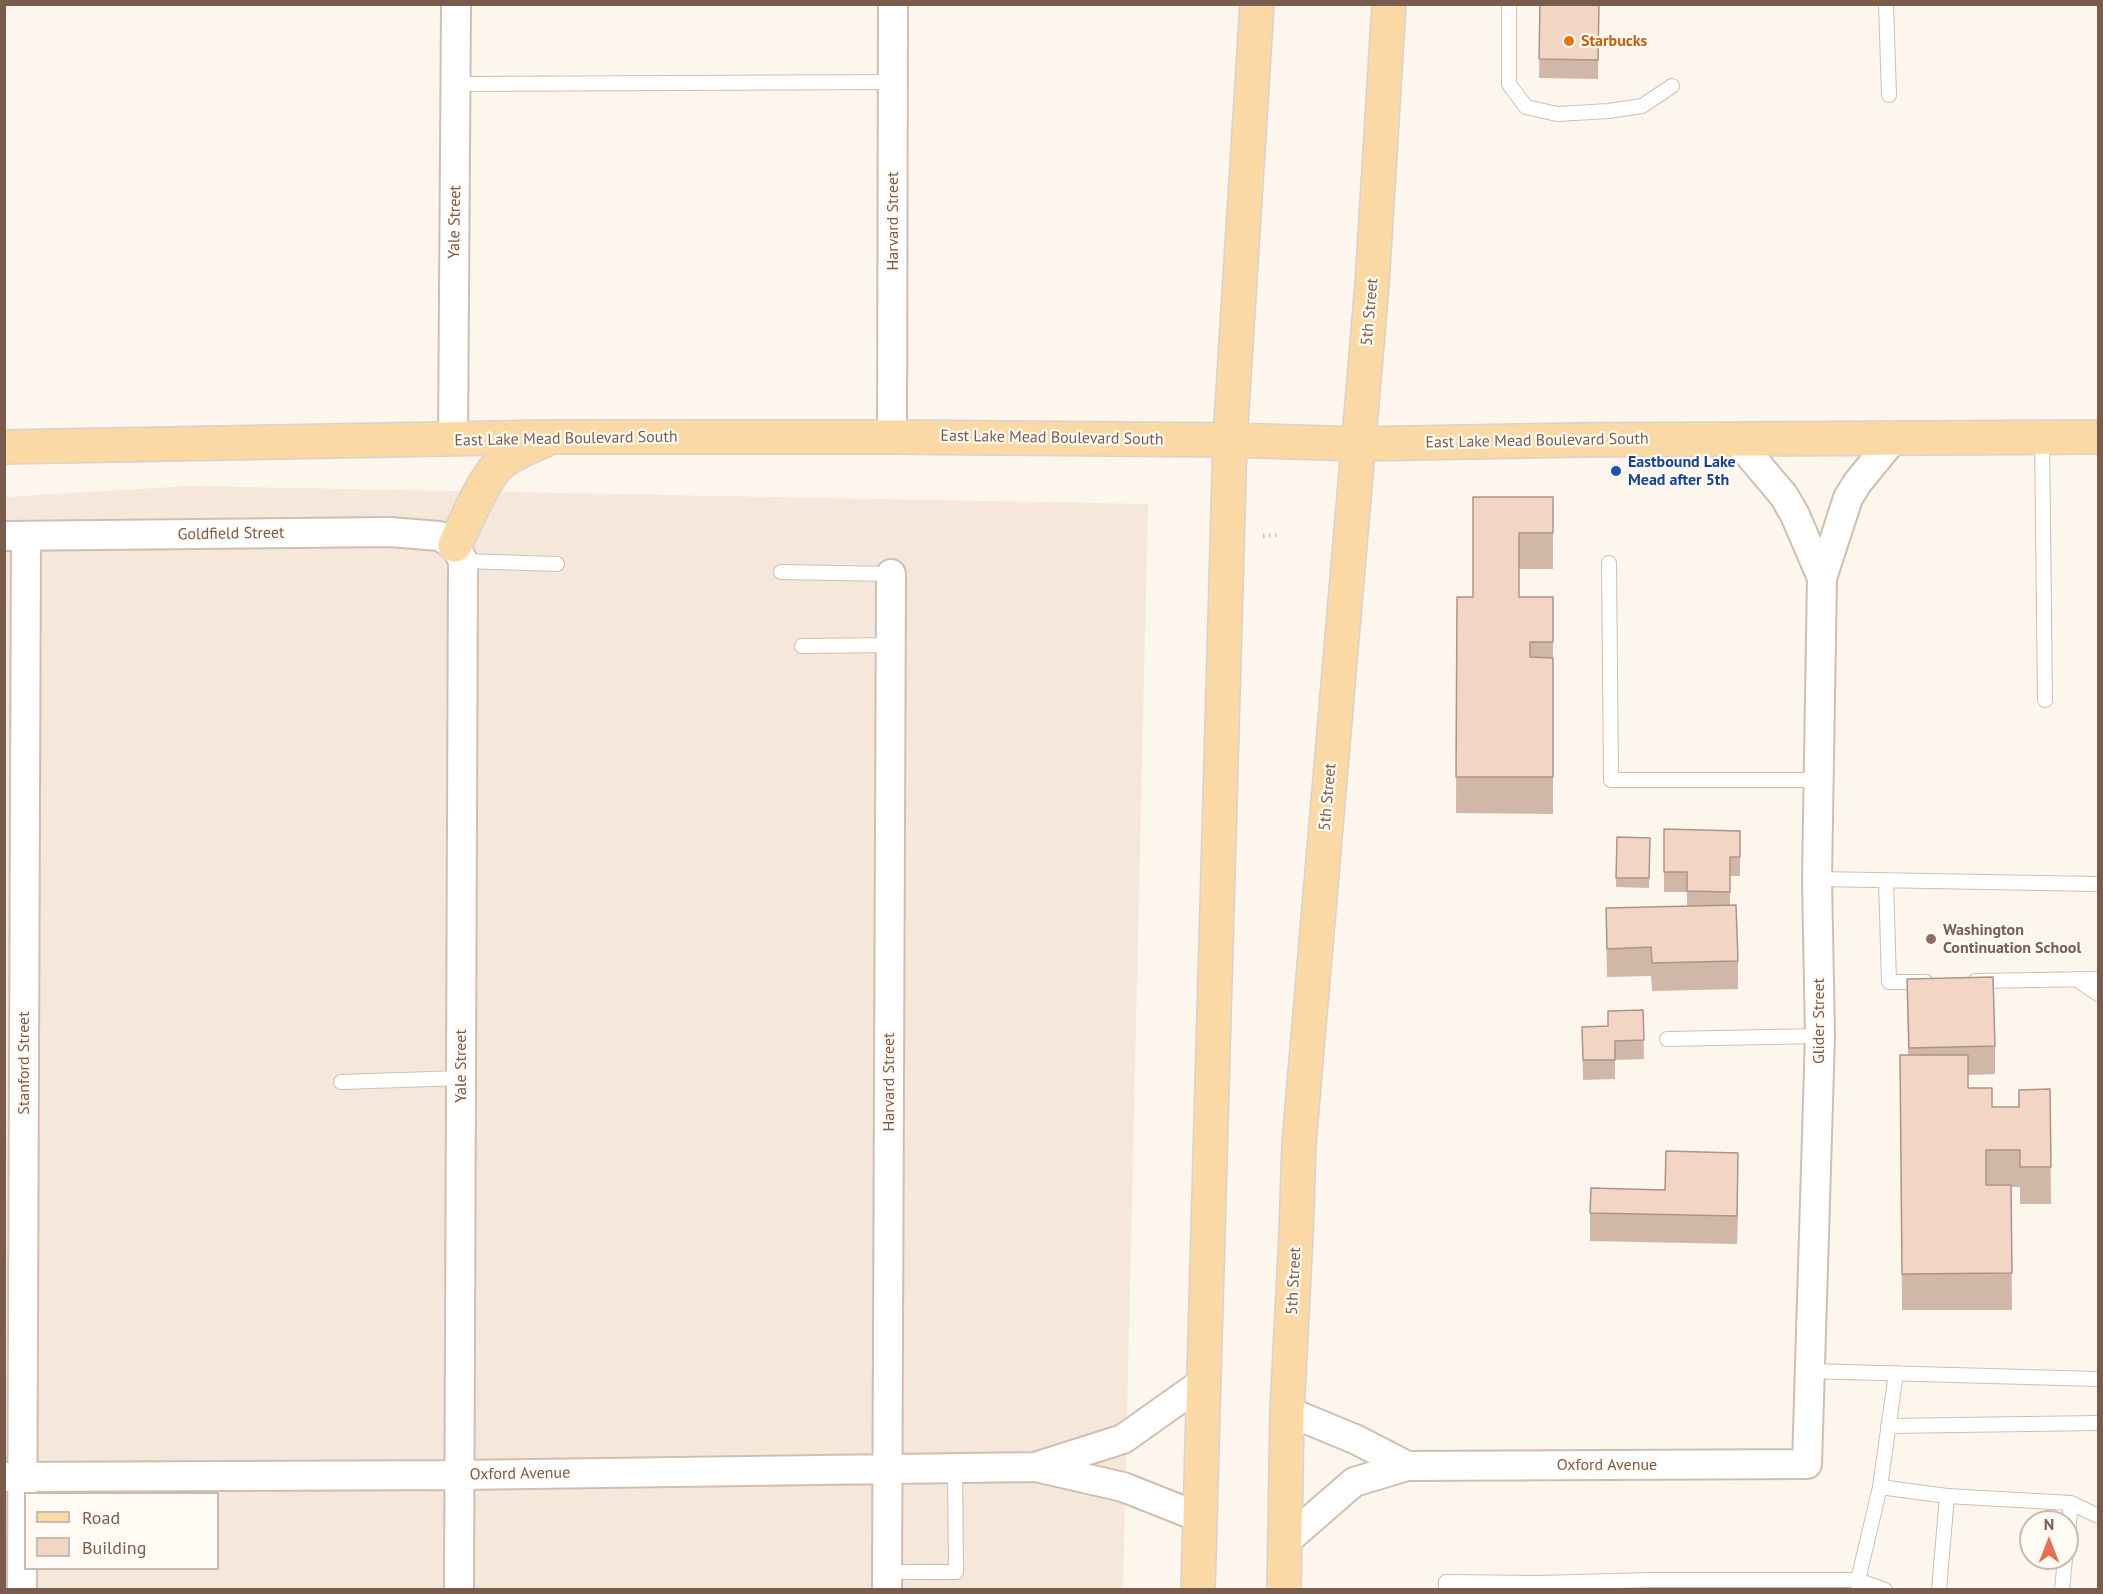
<!DOCTYPE html>
<style>
body{margin:0}
#map{position:relative;width:2103px;height:1594px;overflow:hidden;background:#fdf6ec;font-family:"PT Sans",sans-serif}
canvas{display:block}
.frame{position:absolute;inset:0;border:6px solid #7a5c4d;pointer-events:none}
.legend{position:absolute;left:24px;top:1492px;width:195px;height:78px;box-sizing:border-box;background:#fffaf3;border:2px solid #cabbb1;margin:0;padding:8px 10px;list-style:none;font-size:18px;color:#7a5c4d}
.legend li{display:flex;align-items:center;gap:12px;height:30px}
.legend b{width:30px;border:2px solid #cabbb1}
.north{position:absolute;left:2019px;top:1510px;width:60px;height:60px;box-sizing:border-box;background:#fffaf3;border:2px solid #cabbb1;border-radius:50%;rotate:0deg;font-size:16px;font-weight:700;line-height:24px;text-align:center;color:#7a5c4d}
.north::after{content:'';display:block;margin:auto;width:21px;height:27px;background:#e76f51;clip-path:polygon(50% 0,100% 100%,50% 72%,0 100%)}
</style>
<div id="map">
<canvas width="2103" height="1594"></canvas>
<div class="frame"></div>
<ul class="legend">
<li><b style="height:8px;background:#fbd9a5"></b>Road</li>
<li><b style="height:16px;background:#f3d5c3"></b>Building</li>
</ul>
<div class="north">N</div>
</div>
<script>
const ctx = document.querySelector('canvas').getContext('2d');
ctx.lineJoin = 'round';
function fill(path, color) {
  ctx.fillStyle = color;
  ctx.fill(path, 'evenodd');
}
function strokePath(path, color, width, dash) {
  ctx.strokeStyle = color;
  ctx.lineWidth = width;
  ctx.lineCap = dash ? 'butt' : 'round';
  ctx.setLineDash(dash || []);
  ctx.stroke(path);
}
function drawText(font, color, halo, rows, align = 'center') {
  ctx.font = font + ' "PT Sans",sans-serif';
  ctx.lineWidth = 4.5;
  ctx.setLineDash([]);
  ctx.textBaseline = 'middle';
  ctx.strokeStyle = halo;
  ctx.fillStyle = color;
  for (const [text, x, y, turn = 0] of rows) {
    ctx.save();
    ctx.translate(x, y);
    ctx.rotate((+turn || 0) * Math.PI / 180);
    ctx.textAlign = isNaN(turn) ? turn : align;
    if (halo) ctx.strokeText(text, 0, 0);
    ctx.fillText(text, 0, 0);
    ctx.restore();
  }
}
fill(new Path2D(`
 M189,486L1148,504L1123,1589L5,1590V497ZM26,1494H218V1568H26Z`), '#f5e8da');
const service = new Path2D(`
 M1509,4V84L1526,107L1557,114L1609,111L1642,106L1672,86
 M1886,4L1889,95
 M456,84L893,82
 M2042,438L2045,700
 M463,561L557,564
 M1609,563L1611,780H1818
 M781,572L891,574
 M802,646L891,645
 M1817,879L2098,884
 M1886,880L1889,982H1926
 M2076,979L2098,994
 M1975,981L2098,979
 M1667,1039L1820,1036
 M341,1082L461,1078
 M1808,1371L2098,1379
 M1888,1426L2098,1423
 M1880,1487L1896,1373
 M2067,1542L2071,1503
 M887,1572H956L955,1467
 M1859,1587L1858,1580L1880,1487L1947,1496L2071,1503L2098,1516
 M1446,1590V1582L1540,1583L1651,1580H1858L1885,1590
 M1939,1590L1947,1496
 M2062,1590L2065,1558`);
const minor = new Path2D(`
 M892,437L893,4
 M1736,439L1784,496L1795,515L1822,578
 M453,440L456,4
 M4,536L390,532L439,536L455,545L463,561L459,1590
 M1287,1411L1357,1440L1407,1466
 M1038,1466L1123,1439L1202,1383
 M4,1477L459,1475L1036,1467L1123,1487L1199,1517
 M1285,1542L1354,1482L1407,1466L1807,1464L1820,1036L1817,879L1822,578L1848,498L1858,482L1894,438
 M22,1590L26,536
 M887,1590L891,574`);
const primary = new Path2D(`
 M4,447L550,437H892L1230,440L1359,444L1576,440L2098,437
 M455,545C465,524 484,476 501,463C513,453 529,447 543,441
 M1198,1590L1230,440L1257,4
 M1284,1590L1287,1411L1296,1235L1299,1143L1372,285L1389,4`);
strokePath(service, '#d1beb0', 16);
strokePath(minor, '#d1beb0', 32);
strokePath(primary, '#dad1cd', 36);
strokePath(new Path2D(`
 M1263,536L1281,535`), '#d9b8a5', 4, [1.5, 4.5]);
strokePath(service, '#fff', 14);
strokePath(minor, '#fff', 28);
strokePath(primary, '#fbd9a5', 33);
fill(new Path2D(`
 M1540,4H1599L1598,79L1539,78Z
 M1473,497H1553V569H1519V597H1553V814L1456,813L1457,597H1473Z
 M1664,829L1740,831V876H1730V905L1738,961V989L1652,991L1651,976L1607,977L1606,908L1687,906V892H1664Z
 M1617,837L1650,838L1649,888L1616,887Z
 M1907,979L1995,1046V1074L1968,1075V1088L1992,1107H2019L2050,1089L2051,1204H2020V1187H2011L2012,1310H1902L1900,1055H1908Z
 M1643,1010L1644,1059L1615,1060V1079L1583,1080L1582,1027L1608,1026Z
 M1738,1181L1737,1244L1590,1241V1213L1665,1190Z`), '#d1b7a8');
fill(new Path2D(`
 M1738,1153V1181L1737,1244V1216Z`), '#aa9588');
const building = new Path2D(`
 M1540,4H1599L1598,60L1539,59Z
 M1473,497H1553V533H1519V597H1553V642H1530V657L1553,658V777H1456L1457,597H1473Z
 M1664,829L1740,831V857H1730V892L1687,891V872H1664Z
 M1617,837L1650,838L1649,878H1616Z
 M1736,905L1738,961L1652,963L1651,947L1607,949L1606,908Z
 M1993,977L1995,1046L1909,1048L1907,979Z
 M1643,1010L1644,1040L1615,1041V1060H1583L1582,1027L1608,1026V1011Z
 M1900,1055H1968V1088H1992V1107H2019V1090L2050,1089L2051,1167H2020V1150H1986V1185H2011L2012,1273L1902,1274Z
 M1666,1151L1738,1153L1737,1216L1590,1213L1591,1188L1665,1190Z`);
fill(building, '#f3d5c3');
strokePath(building, '#aa9588', 1.5);
for (const [x, y, r, color] of [
 [1569,41,6,"#e8710a"],
 [1616,471,6,"#1a4fb4"],
 [1931,939,6,"#8d6e63"]
]) {
  const dot = new Path2D();
  dot.arc(x, y, r, 0, 2 * Math.PI);
  ctx.fillStyle = color;
  ctx.fill(dot);
  strokePath(dot, '#fffaf3', 2);
}
drawText('bold 16px', '#c56008', '#fffaf3', [
 ["Starbucks",1581,41]
], 'left');
drawText('16px', '#7a5c4d', '#fffaf3', [
 ["Harvard Street",893,221,-90],
 ["Yale Street",455,222,-89],
 ["5th Street",1370,312,-85],
 ["East Lake Mead Boulevard South",1052,438,1],
 ["East Lake Mead Boulevard South",566,439,-1],
 ["East Lake Mead Boulevard South",1537,441,-1],
 ["Goldfield Street",231,534,-1],
 ["5th Street",1328,797,-85],
 ["Glider Street",1819,1021,-90],
 ["Stanford Street",24,1063,-90],
 ["Yale Street",461,1066,-90],
 ["Harvard Street",889,1082,-90],
 ["5th Street",1294,1281,-87],
 ["Oxford Avenue",1607,1465],
 ["Oxford Avenue",520,1474,-1]
]);
drawText('bold 16px', '#164399', '#fffaf3', [
 ["Eastbound Lake",1628,462],
 ["Mead after 5th",1628,480]
], 'left');
drawText('bold 16px', '#785e54', '#fffaf3', [
 ["Washington",1943,930],
 ["Continuation School",1943,948]
], 'left');
</script>
